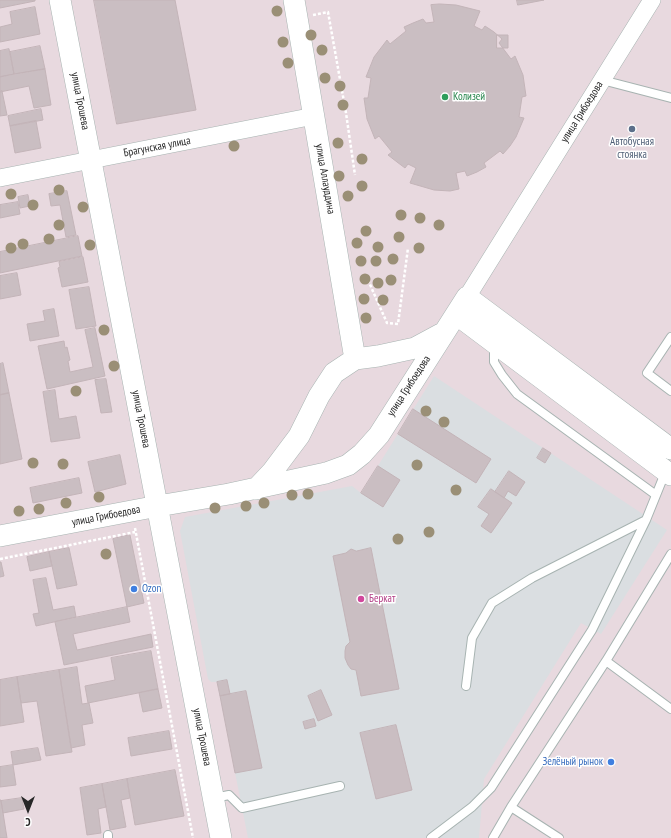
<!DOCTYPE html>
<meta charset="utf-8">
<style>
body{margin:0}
#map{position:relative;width:671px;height:838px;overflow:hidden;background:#e8d9df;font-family:"PT Sans Narrow",sans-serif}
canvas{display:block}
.north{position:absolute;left:8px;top:790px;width:40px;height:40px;-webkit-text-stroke:3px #fff;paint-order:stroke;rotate:180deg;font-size:11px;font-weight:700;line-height:16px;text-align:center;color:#272727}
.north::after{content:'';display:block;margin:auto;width:14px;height:18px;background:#272727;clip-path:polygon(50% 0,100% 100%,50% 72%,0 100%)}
</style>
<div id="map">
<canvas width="671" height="838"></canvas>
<div class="north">С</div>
</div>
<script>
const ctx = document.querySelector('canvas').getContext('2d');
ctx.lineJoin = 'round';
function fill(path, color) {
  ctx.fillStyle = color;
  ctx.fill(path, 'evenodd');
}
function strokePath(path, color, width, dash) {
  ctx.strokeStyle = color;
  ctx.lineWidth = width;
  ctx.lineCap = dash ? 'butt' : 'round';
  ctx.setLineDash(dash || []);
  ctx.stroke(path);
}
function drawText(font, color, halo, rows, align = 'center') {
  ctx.font = font + ' "PT Sans Narrow",sans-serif';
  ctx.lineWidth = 3;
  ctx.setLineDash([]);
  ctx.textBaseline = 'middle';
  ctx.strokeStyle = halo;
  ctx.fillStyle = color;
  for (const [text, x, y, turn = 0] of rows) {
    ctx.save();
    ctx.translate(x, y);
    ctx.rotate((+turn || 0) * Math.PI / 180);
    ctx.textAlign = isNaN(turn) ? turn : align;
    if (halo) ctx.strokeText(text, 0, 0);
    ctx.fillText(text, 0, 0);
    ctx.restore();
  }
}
fill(new Path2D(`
 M434,376L667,530L601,634L581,623L484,779L479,838H248L217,682H211L208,679L180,531L185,517L352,486L361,493Z`), '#dadee1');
const building = new Path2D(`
 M0,0H35V1L0,8Z
 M94,0H175L196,110L117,124Z
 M517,0H544L518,5Z
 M440,4L456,5L480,11L474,26L482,30L485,26L494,32L502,39L499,43L511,59L515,56L523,75L526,96L522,97L519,117L524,118L516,137L510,146L503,154L500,151L484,163L486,167L477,172L467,176L465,171L456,173L459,189L450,191L434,190L410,183L416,168L408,164L405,168L397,162L388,155L392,152L379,136L375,139L367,119L364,98H368L371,78L366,77L374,57L387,40L390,44L406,31L404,27L413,23L423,19L426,23L434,22L431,5Z
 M35,7L40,34L0,42V27L12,24L10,12Z
 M497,35H508V48H497Z
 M40,46L45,69L14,74L10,52Z
 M9,49L14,74L0,77V51Z
 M45,69L51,105L34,108L29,86L0,92V77Z
 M2,91L7,115L0,116V92Z
 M41,109L43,120L10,126L8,116Z
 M36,121L41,148L15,153L10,126Z
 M67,191L76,235L66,237L60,205L51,206L49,194Z
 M28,195L30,206L20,208L18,197Z
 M18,202L20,214L0,218V205Z
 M78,236L82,256L0,273V252Z
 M83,257L88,282L62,287L58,268L60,267L59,262Z
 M17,273L21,295L0,299V276Z
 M89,287L96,326L76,329L69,290Z
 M54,309L59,336L30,341L27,324L45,321L43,311Z
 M95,328L105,376L47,389L38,346L64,341L65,348L67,347L70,360L68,361L70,372L93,367L85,330Z
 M3,363L9,393L0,395V364Z
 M106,379L112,412L101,413L95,380Z
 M55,390L59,419L76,416L80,438L51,442L43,392Z
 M9,393L22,459L0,464V395Z
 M413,409L491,459L476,483L398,434Z
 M543,448L551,453L545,463L537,458Z
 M120,455L126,484L95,492L88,462Z
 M378,466L400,480L383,507L361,493Z
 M509,471L525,482L516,496L508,491L504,498L495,492Z
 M79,478L82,493L33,503L30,488Z
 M491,489L512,503L491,533L481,526L489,514L478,507Z
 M130,535L144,603L127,607L113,539Z
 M69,548L77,585L57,589L49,552Z
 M371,548L399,689L361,696L356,670L351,669L348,665L345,658V651L346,646L350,642L333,556L346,553L351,549L356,551Z
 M49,552L52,566L30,571L27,557Z
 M0,562H1L4,576L0,577Z
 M46,578L53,610L74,606L76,617L36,626L33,614L39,613L33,580Z
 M127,607L130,622L73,634L77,650L151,634L153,647L64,665L55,622Z
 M151,651L158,689L88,703L85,686L115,680L111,658Z
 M77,667L82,704L89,703L93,723L82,725L85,745L71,748L59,670Z
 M59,670L72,752L46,756L37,701L21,703L17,677Z
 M17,677L24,722L0,726V680Z
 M227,680L230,694L220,696L217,682Z
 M158,689L162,708L143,712L139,693Z
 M321,690L332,715L318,721L308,696Z
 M246,691L262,768L235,773L220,696Z
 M314,719L316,726L305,729L303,722Z
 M396,725L412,790L376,799L360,733Z
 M169,731L172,749L131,756L128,738Z
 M38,748L41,760L13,765L11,752Z
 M13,765L16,785L0,787V767Z
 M175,770L184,816L135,825L127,779Z
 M127,779L130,798L121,800L126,827L110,830L102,784Z
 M102,784L106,807L98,809L101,833L87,835L80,788Z
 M22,798L24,809L3,813L1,801Z
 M0,800H1L7,838H0Z`);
fill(building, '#cabec2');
strokePath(building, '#c3b4b8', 1);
const service = new Path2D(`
 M602,80L671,98
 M671,337L647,373L671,391
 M494,346V362L502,375L517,394L656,495
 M606,661L671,709
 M466,686L472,638L492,603L532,578L646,520L665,473
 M214,798L229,795L242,808L340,786
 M511,807L559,838
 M108,835V838
 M431,838L472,807L491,788L592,630L646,520
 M493,838L511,807L606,661L671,554`);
const minor = new Path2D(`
 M0,178L314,116
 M467,297L652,0`);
const tertiary = new Path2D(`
 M60,0L221,838
 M294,0L355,359
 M456,314L671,475
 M256,489L272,472L299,436L319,396L334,373L355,359L378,356L415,348L441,334
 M0,536L158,506L229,494L326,473L348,465L362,454L379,435L467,297L671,449`);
strokePath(service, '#a7b3b1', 10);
strokePath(minor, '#a7b3b1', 18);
strokePath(tertiary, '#a7b3b1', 22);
strokePath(new Path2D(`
 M313,15L328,12L346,113L355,175
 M368,280L387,323L398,324L408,248
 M135,528L193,838
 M0,559L135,532`), '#fff', 2.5, [3, 2]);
strokePath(service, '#fff', 8);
strokePath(minor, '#fff', 17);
strokePath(tertiary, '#fff', 21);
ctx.fillStyle = '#9a8f76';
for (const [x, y] of [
 [277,11],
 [311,35],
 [283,42],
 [322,50],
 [288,63],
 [325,78],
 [340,86],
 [343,105],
 [338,143],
 [234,146],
 [362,159],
 [339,176],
 [362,186],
 [59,190],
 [11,194],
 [348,196],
 [33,205],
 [83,207],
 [401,215],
 [420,218],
 [59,225],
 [439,225],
 [366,231],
 [399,237],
 [49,239],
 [357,243],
 [23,244],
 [90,245],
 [378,247],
 [11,248],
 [419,248],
 [393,259],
 [361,261],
 [376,261],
 [365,279],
 [391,280],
 [378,283],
 [364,299],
 [383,300],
 [366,318],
 [104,330],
 [114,366],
 [76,391],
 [426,411],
 [444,422],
 [33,463],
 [63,464],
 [417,465],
 [456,490],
 [308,494],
 [292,495],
 [99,497],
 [66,503],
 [264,503],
 [246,506],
 [215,508],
 [39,509],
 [19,511],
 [429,532],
 [398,539],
 [106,554]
]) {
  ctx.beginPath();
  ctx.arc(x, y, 5.5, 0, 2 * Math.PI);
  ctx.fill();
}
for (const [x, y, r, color] of [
 [445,97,4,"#2e9e5b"],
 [632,129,4,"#5c6f8a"],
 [134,589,4,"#3f7fe0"],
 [361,599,4,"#d1479c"],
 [611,762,4,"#3f7fe0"]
]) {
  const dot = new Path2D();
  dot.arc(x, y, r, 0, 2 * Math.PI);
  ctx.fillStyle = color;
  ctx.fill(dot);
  strokePath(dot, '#fff', 1.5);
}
drawText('11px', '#27864d', '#fff', [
 ["Колизей",453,97]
], 'left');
drawText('11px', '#272727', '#fff', [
 ["улица Трошева",80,101,79],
 ["улица Грибоедова",582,112,-58],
 ["Брагунская улица",157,147,-11],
 ["улица Аллауддина",325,179,80],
 ["улица Грибоедова",409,386,-57],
 ["улица Трошева",141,419,79],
 ["улица Грибоедова",106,516,-11],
 ["улица Трошева",202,737,79]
]);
drawText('11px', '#4e5e75', '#fff', [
 ["Автобусная",632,142],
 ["стоянка",632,155]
]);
drawText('11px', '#366cbe', '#fff', [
 ["Ozon",142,589],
 ["Зелёный рынок",603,762,"right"]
], 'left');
drawText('11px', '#b23c85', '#fff', [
 ["Беркат",369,599]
], 'left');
</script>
